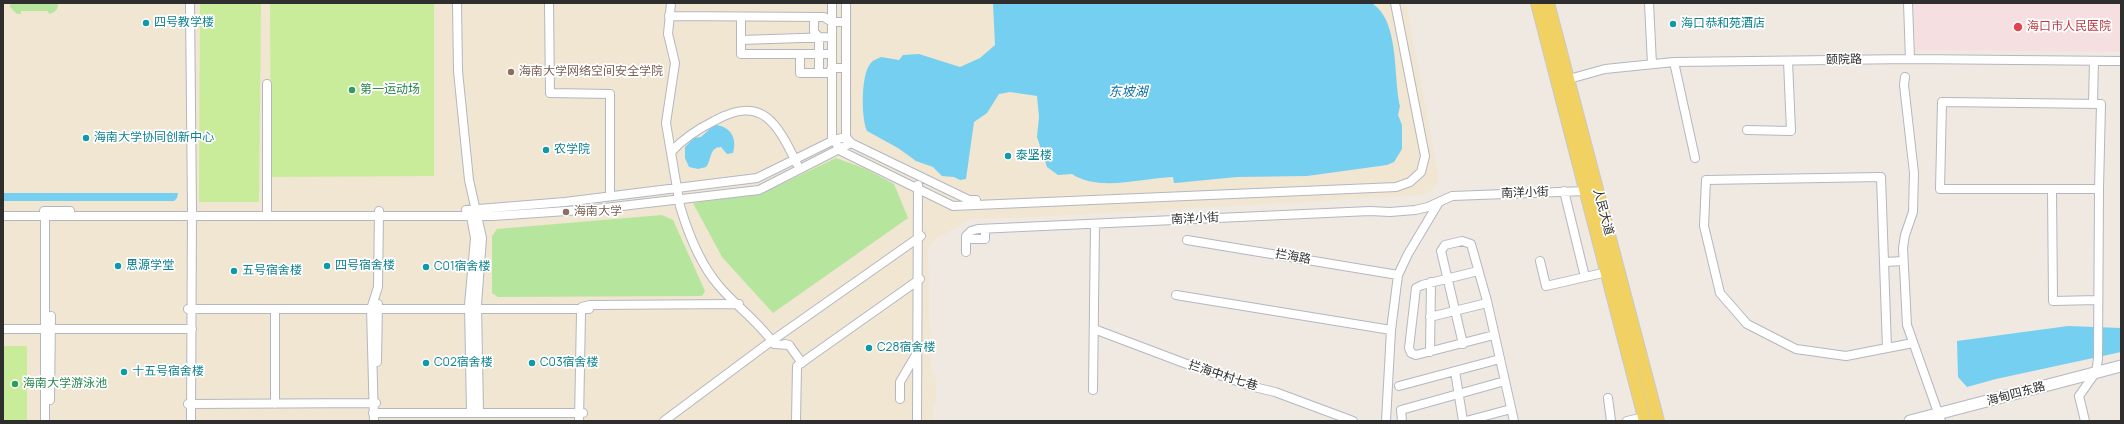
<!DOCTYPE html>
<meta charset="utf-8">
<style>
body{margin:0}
#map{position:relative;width:2124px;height:424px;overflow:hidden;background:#efe9e1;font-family:Manrope,sans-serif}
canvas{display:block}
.frame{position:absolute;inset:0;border:4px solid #2e2e2e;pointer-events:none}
</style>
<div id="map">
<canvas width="2124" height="424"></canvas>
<div class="frame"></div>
</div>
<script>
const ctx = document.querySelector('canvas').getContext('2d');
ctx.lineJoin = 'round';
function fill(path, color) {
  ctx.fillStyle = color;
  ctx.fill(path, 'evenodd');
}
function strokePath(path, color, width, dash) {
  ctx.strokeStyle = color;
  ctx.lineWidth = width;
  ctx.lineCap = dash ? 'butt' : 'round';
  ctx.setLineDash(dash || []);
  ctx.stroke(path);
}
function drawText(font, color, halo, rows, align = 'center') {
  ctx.font = font + ' Manrope,"Noto Sans SC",sans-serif';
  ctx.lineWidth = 3.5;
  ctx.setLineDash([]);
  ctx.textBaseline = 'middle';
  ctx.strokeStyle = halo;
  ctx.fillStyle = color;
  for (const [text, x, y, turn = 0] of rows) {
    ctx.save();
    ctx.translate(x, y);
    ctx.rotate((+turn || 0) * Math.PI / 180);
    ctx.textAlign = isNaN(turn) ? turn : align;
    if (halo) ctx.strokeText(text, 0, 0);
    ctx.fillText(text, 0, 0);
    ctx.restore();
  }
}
fill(new Path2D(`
 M3,3H1406L1439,179L1433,189L1423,195L1034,217L969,219L935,240L928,247L930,345L932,374L935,375L936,382V403L933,404V420L1106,421H3Z`), '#f0e6d1');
fill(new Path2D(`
 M1913,3H2121V52L1915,50Z`), '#f5dfe0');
fill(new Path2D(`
 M10,3H58C58,10 55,12 49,14L48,11H21V14H17L10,7Z
 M836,158L866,169L894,184L908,218L773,313L722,257L693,203L765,192Z
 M662,215L673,220L705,291L702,296L498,297L492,293V236L497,229Z`), '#b6e59e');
fill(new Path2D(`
 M200,3H261L259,202H199Z
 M270,3H434V176L271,177Z
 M3,346H27V421H3Z`), '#c9ec9a');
fill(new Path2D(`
 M993,3H1371C1400,19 1393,77 1400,106L1398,115L1402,125V149L1394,162L1387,165L1307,176L1237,177L1175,183H1174L1173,177C1142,178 1099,192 1072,174L1058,175L1047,167L1037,137L1039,117L1037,96L1010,92L999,94L987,113L974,122L966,179L960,180L954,177L942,176L933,167L916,161L898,148L867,131C861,117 861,76 870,64C873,60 877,59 881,57L899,60L903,55L919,54L960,67L980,58L995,45Z
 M717,125C732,128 737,139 733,153L727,154L721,147C709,147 712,160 706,167L698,169L689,167L685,158V147L694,138L701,137L712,127Z
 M3,193H178L177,198L174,201H3Z
 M2068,326L2121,328V352L1996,379L1967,387L1958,377L1957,341Z`), '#75cff0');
const street = new Path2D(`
 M190,3L192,211L191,421
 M457,3L458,71L469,180L482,238L477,304L479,413
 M549,3L550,93L610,94V196
 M671,3L668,34L675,63L666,123L680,206C688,233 701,265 719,286C736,306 759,322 774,344L789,345
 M832,3V137L841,151L953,206L1396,187L1410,182L1421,172L1425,156L1395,3
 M846,3V137L851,143L969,200H976
 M1649,3L1652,64
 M1908,3L1910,59
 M669,16L824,17L832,22H846
 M741,17V54H832
 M814,17V32L819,37V73
 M741,40L832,37
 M800,54V73H829L832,68H846
 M1674,62L1695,158
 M1905,77L1904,85L1914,173L1913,212L1905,235L1903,248L1907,325L1941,421
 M1569,79L1605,69L1674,62L1910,59L2121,61
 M267,84V216
 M2093,103L2094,61
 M1747,130L1791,131L1788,61
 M672,151C684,138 698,129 714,121C762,94 777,123 797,164
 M2052,189H2099
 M1564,191L1585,277
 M466,210L565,202L757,178L834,140L846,137
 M44,211H70
 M470,211L475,238L469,305L471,413
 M3,216H493L596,209L759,190L851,143
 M966,239H985V229
 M1187,240L1398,275
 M966,252V236L971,231L978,229L1370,211L1390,212L1415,210L1428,207L1452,196L1586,191
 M1540,261L1546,286L1607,272
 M1885,262L1903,261
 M1478,271L1422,285L1416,288L1409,348L1411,353L1416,355L1494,335
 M1176,295L1391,330
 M188,309H589
 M275,309V404
 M1430,317L1487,303
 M3,329H192
 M1094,329L1184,363L1254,387L1275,392L1353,421
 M785,344L789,345L802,363
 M1463,344L1441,251L1445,245L1462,241L1471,244L1487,301L1514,421
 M1887,348L1881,177L1706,180L1704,226L1720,293L1747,324L1796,349L1846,356L1913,343
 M1430,352L1431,282
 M377,362L378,304
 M1455,371L1463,421
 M1399,386L1500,359
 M1093,390L1095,224
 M1608,398L1611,421
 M900,399V382L917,353
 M50,400L51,316
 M188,404L376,403
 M373,413H583
 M45,421V212
 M374,421L371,309L378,287L379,211
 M579,421L581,313L582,307L590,305L739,304
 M664,421L766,345L921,236
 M796,421L797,366L920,279
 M917,421L918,185
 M1386,421L1391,330L1398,275L1408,254L1439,202
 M1402,421L1401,410L1505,381
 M1466,421L1511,409
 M1627,421L1644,417
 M2085,421L2079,396L2096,372L2098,359L2099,189L2101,104L1942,102L1940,189H2052L2053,301L2098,300`);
const secondary = new Path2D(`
 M1910,421L2121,366`);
const primary = new Path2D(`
 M1537,3L1645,421
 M1548,3L1658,421`);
strokePath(street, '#b4b7c1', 10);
strokePath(secondary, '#b4b7c1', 13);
strokePath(primary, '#c9c9c9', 14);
strokePath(street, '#fff', 8);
strokePath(secondary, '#fff', 11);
strokePath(primary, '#f2d163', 12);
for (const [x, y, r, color] of [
 [146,23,4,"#0f9aa8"],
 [1673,24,4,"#0f9aa8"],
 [2018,27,5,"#e0444e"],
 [511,72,4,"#8d6e63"],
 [352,90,4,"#2e9e5b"],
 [86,138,4,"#0f9aa8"],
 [546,150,4,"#0f9aa8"],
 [1008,156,4,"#0f9aa8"],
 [566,212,4,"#8d6e63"],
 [118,266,4,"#0f9aa8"],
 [327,266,4,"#0f9aa8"],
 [426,267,4,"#0f9aa8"],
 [234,271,4,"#0f9aa8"],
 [869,348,4,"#0f9aa8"],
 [426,363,4,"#0f9aa8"],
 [532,363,4,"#0f9aa8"],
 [124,372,4,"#0f9aa8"],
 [15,384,4,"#2e9e5b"]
]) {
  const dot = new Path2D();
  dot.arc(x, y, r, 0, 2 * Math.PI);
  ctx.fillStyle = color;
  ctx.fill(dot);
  strokePath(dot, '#fff', 1.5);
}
drawText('12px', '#0d838f', '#fff', [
 ["四号教学楼",154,23],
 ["海口恭和苑酒店",1681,24],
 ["海南大学协同创新中心",94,138],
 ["农学院",554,150],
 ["泰坚楼",1016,156],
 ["思源学堂",126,266],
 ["四号宿舍楼",335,266],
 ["C01宿舍楼",434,267],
 ["五号宿舍楼",242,271],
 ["C28宿舍楼",877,348],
 ["C02宿舍楼",434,363],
 ["C03宿舍楼",540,363],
 ["十五号宿舍楼",132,372]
], 'left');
drawText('12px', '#be3a42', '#fff', [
 ["海口市人民医院",2027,27]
], 'left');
drawText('12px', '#2e2e2e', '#fff', [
 ["颐院路",1844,60,-1],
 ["南洋小街",1525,193,-2],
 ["人民大道",1603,212,75],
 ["南洋小街",1195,219,-3],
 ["拦海路",1293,257,10],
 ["拦海中村七巷",1223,376,18],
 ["海甸四东路",2016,394,-15]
]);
drawText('12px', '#785e54', '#fff', [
 ["海南大学网络空间安全学院",519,72],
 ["海南大学",574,212]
], 'left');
drawText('12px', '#27864d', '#fff', [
 ["第一运动场",360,90],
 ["海南大学游泳池",23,384]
], 'left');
drawText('italic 13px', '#0d6fa3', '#fff', [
 ["东坡湖",1128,92]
]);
</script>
